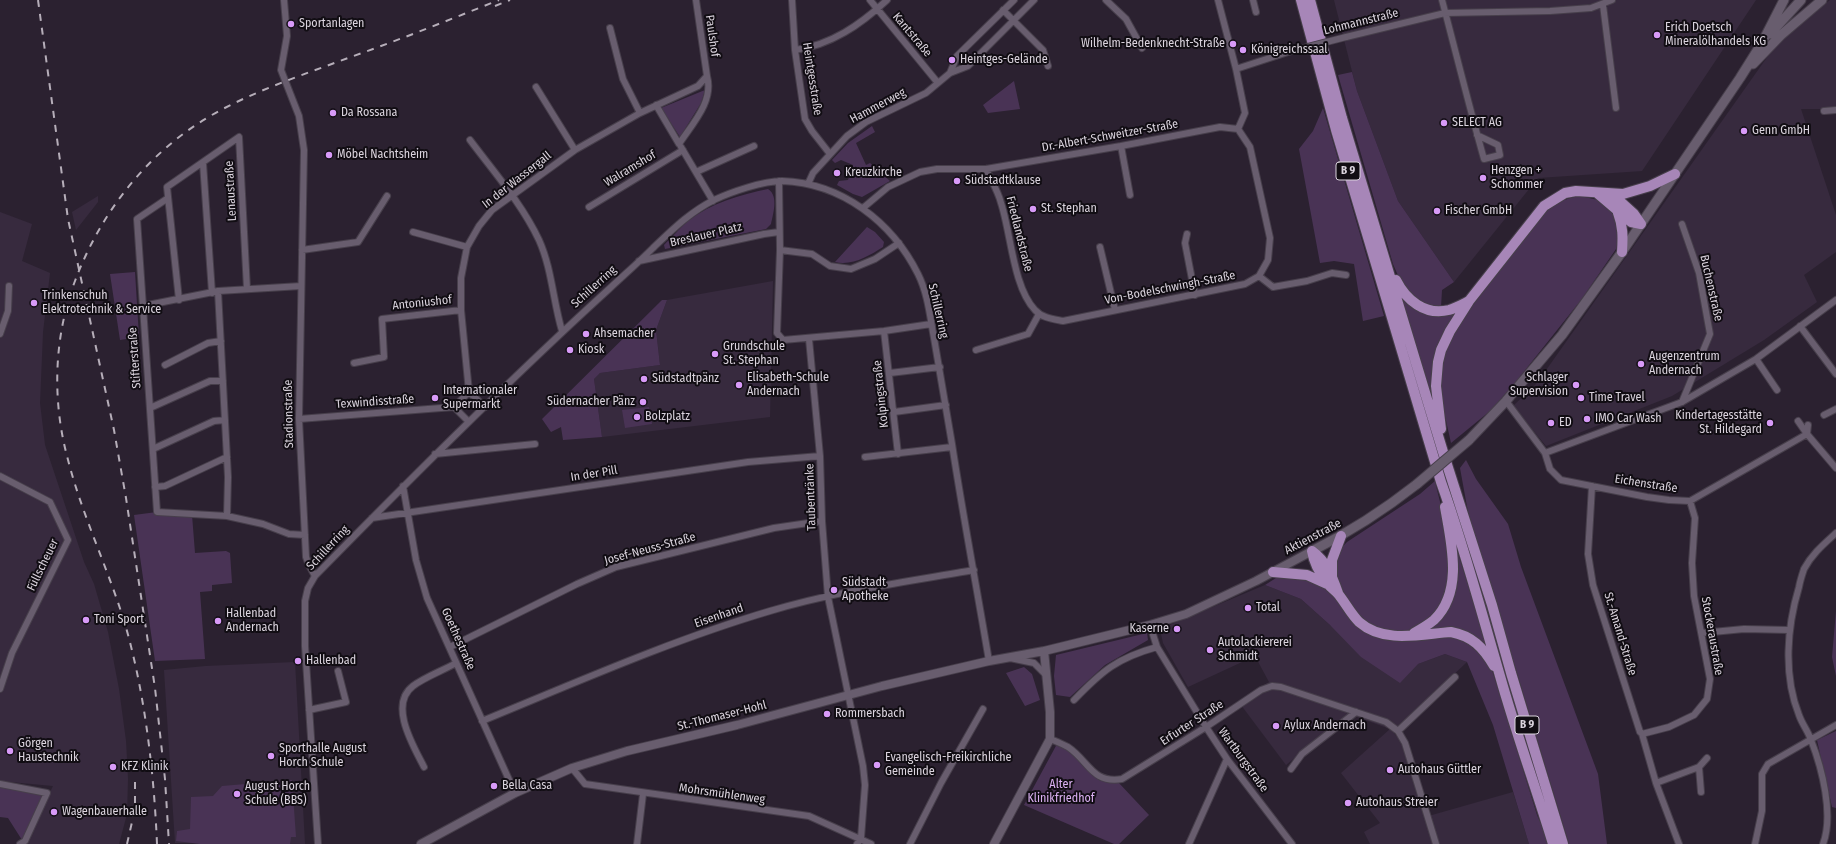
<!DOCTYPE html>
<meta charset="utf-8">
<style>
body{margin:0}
canvas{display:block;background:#2b2130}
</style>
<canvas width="1836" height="844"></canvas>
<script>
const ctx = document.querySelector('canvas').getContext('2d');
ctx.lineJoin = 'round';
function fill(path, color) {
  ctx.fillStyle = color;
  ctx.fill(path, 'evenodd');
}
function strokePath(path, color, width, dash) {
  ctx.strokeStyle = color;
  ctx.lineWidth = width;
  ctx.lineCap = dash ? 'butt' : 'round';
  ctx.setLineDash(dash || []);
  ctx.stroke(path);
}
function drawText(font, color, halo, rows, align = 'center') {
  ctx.font = font + ' "Fira Sans Condensed",sans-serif';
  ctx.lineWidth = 4;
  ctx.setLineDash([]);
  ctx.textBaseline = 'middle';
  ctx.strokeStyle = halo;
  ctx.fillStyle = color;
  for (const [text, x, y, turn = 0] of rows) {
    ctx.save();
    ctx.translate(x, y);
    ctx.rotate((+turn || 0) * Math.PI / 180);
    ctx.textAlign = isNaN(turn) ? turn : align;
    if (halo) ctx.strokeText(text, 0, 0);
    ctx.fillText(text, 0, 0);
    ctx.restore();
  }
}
fill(new Path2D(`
 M1334,0H1756L1642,171L1538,178L1454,282L1398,201L1357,91Z
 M1830,0H1836V109H1801L1836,215V252L1804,275L1817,302L1764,340L1672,396L1546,446L1513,406L1537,383L1775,46Z
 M98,196V202L76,230L72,212Z
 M0,212L32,224L22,261L50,273L43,332L40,403L45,445L84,562L94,584L108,632L119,689L126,741L128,779L127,814L119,844H25L53,786L0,781Z
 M773,281L770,417L602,437L594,379L600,373L660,365L656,330L667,300Z
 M1265,585L1301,599L1330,625L1418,664L1445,654L1467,662L1398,727L1391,729L1401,742L1425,817L1513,792L1529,844H1370L1364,832L1380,823L1341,773L1390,729L1349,714L1286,765L1238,701L1269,682L1255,656L1188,687L1163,643L1160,629Z
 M295,662L305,844L175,843L164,670L206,666Z`), '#372a3e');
fill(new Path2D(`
 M1352,72L1357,91L1398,201L1454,282L1442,290L1441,307C1409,303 1405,291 1393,264L1338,75Z
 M1014,81L1020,109L988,113L983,105Z
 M705,90L701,103L680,137L661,108Z
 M1323,108L1384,316L1363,321L1354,264L1334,261L1320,263L1299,149L1313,131Z
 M872,126L875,132L856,143L866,165L870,163L890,181L862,197L853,194L837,185L839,181L848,180L853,165L841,160L835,163L832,160L848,143Z
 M768,189C779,196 773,214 771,224L766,229L665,249L664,245C672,237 680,228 688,221C711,203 740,195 768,189Z
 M1580,196L1598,200L1608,208L1616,217L1620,236L1616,249L1581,300L1514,384L1490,411L1451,443L1443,407L1440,378L1441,362L1454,330L1541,216C1553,205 1564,198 1580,196Z
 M867,227L875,232L884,242L883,247C869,256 852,266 835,262Z
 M135,272L139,337L120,340L110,274Z
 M1401,298H1403L1408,303L1459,309L1447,330L1434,404Z
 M662,300H667L656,330L660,365L600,373L594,379L602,437L563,440L561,427L551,432L542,419Z
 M649,407L652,424L625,428L622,410Z
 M1466,460L1476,479L1508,524L1521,567L1598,774L1607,844H1569L1468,512L1460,468Z
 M1435,481C1441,508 1450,535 1450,562C1450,597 1433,636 1393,631C1388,630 1382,630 1378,629C1358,621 1334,584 1336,562C1337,554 1341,548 1347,542L1420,494Z
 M157,512L192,515L195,553L226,551L230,553L232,583L212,585V591L200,592L205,659L155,661L134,515Z
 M1456,547L1487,645L1484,646L1481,642L1427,632L1441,616Z
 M1297,577L1312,580L1327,588L1369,633L1381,639L1393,641L1406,640L1450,636L1475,644L1492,670L1537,815L1550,844H1529L1493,725L1467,662L1445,654L1418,664L1400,683L1361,657L1330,625L1301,599L1265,585L1276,578Z
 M1836,611V676L1832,657Z
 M1147,633L1148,640L1105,665L1070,697L1056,695L1054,676L1056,655Z
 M1024,667L1032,674L1040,700L1025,706L1006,673Z
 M1836,731V808L1832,807L1817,740Z
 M1057,744L1067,749L1099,780L1110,783L1118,782L1149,815L1119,844H1114L1024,805Z
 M292,780L296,837H291L290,844H200L176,841L177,831L190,829L191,797L213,796L222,786Z
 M0,787L44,795L22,840L8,818L0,817Z`), '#493355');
const minor = new Path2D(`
 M284,0L287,36L281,70L299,116L304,150L299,419L306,557L309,565L315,576
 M696,0L707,76
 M792,0L795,50L805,119L812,131L830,154
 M870,0L938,83
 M1106,0L1126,19L1142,48
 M1218,0L1236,69L1245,113L1238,129
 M1253,0L1256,12
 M1442,0C1456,53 1469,106 1484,159L1500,155L1498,145L1477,135
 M1603,5L1616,108
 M1003,10L1043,50L1048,66
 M610,28L623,79L640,113
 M1346,37L1445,13L1550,11L1591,8L1612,0
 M795,50C831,45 860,25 887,0
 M1236,69L1288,52
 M950,73L957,56L1014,0
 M536,87L575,150
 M1824,111L1836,110
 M470,140C494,172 522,204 539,240C552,269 553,301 562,331
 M1121,146L1130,195
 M681,147L713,201
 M203,163L212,293
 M986,169C991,180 998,191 1001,203C1011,233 1013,287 1035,310C1042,318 1053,319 1063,321L1245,284L1259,276L1268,260L1270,238L1250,147L1238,129
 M696,172L754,146
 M779,181L780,250L777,333L783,340L884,331L931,324
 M808,184L813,173L847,136L866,122L926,93L950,73L968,66L1034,0
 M168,198L137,219L157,512L227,516L263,524L289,534L305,535
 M589,207L683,150
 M863,208L888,187L920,172L937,169H986L1121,146L1220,127L1238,129
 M1682,224L1699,273L1710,334L1682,402
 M413,232L467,247
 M1187,234L1185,243L1195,295
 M1100,247L1115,310
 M302,250L358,242L387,196
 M780,250L812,254L830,266L851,269L875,259L899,243
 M639,261L764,234L779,232
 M1259,276L1273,287L1307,281L1332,273L1346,275
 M218,291L228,477L227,516
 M179,300L167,187L239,137L247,289
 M143,306L218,291L301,286
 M1800,326L1836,374
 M884,331L898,454
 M0,334L8,311L9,286
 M809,339L820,456L822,521L828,597L863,766L865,785L861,838L857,844
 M976,350L1028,334L1039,314
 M1756,359L1777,390
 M354,363L384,357L382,319L461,310
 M165,365L208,343L221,341
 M890,373L940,367
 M469,392L461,310V278L467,247L479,226L492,210L575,150L640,113L698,86L707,76C714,101 693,123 679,144L656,105
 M1506,401L1545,453L1550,469L1561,480L1647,497L1669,500L1690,501L1807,434L1808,425
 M150,408L210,381H223
 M894,412L946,405
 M1824,415L1836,409
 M299,419L454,407
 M1798,421L1807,434L1836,468
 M469,422L454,407L469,392L485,407
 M153,449L214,421L225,420
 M1545,453L1682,402L1756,359L1836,300
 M435,454L535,444
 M865,457L952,447
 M0,476L50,502L68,540L12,653L0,689
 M403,486L416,560L427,598L515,793
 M1592,486L1588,554L1593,585L1640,732L1642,734L1656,783L1679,844
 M155,487L165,486L227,457
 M372,518L748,462L820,456
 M1150,625L1157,647L1206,727L1227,759L1292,844
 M1702,633L1744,629L1789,630
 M450,647L577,584L616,567L774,528L822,521
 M1010,658L1034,663L1046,675
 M1074,700C1102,671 1117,658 1157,647
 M309,710L346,702L338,671
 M482,721C577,682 672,640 770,611C836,591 906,582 974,570
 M1398,731L1455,677
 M1642,734L1669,727L1694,715L1707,699L1710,679L1694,596L1692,563L1695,518L1690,501
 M1050,739C1056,741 1062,744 1068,747C1089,761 1092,784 1122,779L1206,727L1261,690L1272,686L1281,687L1386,722L1398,731L1405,743L1436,844
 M424,767C414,747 388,705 413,686C425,677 442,671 456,663
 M1699,767L1701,792
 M572,768L585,784L809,816L871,844
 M1291,769L1302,754L1356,712
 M1656,783L1699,767L1707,758
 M0,784L47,793L25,841L20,844
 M318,844L305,646V601L308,588L315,576C411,478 508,381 609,289C624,275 639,262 653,248C672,230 690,212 714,200C731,192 763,181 782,181C842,183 892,222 918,274C928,294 930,317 934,338C940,373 946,408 952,444C963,516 977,589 989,661
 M637,844L643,794
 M910,844L941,783L983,709
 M1189,844L1227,759
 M1755,844L1762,811V774L1768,764L1836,725
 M1823,844C1834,815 1822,768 1811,740C1808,731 1802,724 1799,715C1783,675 1787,627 1799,587C1800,581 1802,575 1804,569C1812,554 1824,544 1836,533`);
const tertiary = new Path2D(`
 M421,844L515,793L572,768L627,751L737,725L882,686L989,661L1044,651L1150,625L1186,614L1256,581L1312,551
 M994,844L1050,739V712L1044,651`);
const secondary = new Path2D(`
 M1770,34L1801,0
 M1753,64L1781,35L1822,0
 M1469,440L1506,401L1562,335L1622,252L1740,78L1762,43L1784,0
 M1312,551C1350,532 1384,510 1417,484`);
const trunk = new Path2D(`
 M1301,0L1336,130L1441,482C1464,546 1481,611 1500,676C1516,733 1536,788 1553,844
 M1310,0L1342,118L1443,452L1492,605L1511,673L1563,844
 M1597,193L1631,222L1641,224
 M1613,195L1634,214L1641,224
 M1618,213C1623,226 1623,237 1622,252
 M1396,280C1406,300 1425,316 1449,310C1456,308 1463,304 1469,301
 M1441,429L1436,386L1438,362L1441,350L1450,331L1469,301L1544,206L1565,193L1576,191L1623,194L1650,186L1675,174
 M1312,551C1314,564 1320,574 1328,584C1331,588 1336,591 1339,595C1346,604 1351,614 1359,622C1384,644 1421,634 1451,632C1472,636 1483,647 1494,666
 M1312,551C1327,562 1332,576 1338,593
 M1273,572L1307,575L1327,584
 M1332,576V560L1341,536
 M1414,633C1421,629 1428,625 1434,620C1464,591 1451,542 1445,507`);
strokePath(minor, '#473f4b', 8);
strokePath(tertiary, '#473f4b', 10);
strokePath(secondary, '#473f4b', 11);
strokePath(trunk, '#473f4b', 12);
strokePath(minor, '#685d6e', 6);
strokePath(tertiary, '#685d6e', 8);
strokePath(secondary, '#685d6e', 9);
strokePath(trunk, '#a786b8', 10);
strokePath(new Path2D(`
 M38,0L68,219L114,430L126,498L155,688L165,779L169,844
 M495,6L510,0
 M127,844L135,809V782
 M157,844C154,773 145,693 125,624C108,568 81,513 67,456C52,399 54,336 75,281C102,209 151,148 219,111C260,89 305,74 348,58C399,40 449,20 499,0`), '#b6aeb9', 2, [7, 7]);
const minorBridge = new Path2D(`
 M1288,52L1346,37`);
const secondaryBridge = new Path2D(`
 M1417,484L1469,440`);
strokePath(minorBridge, '#473f4b', 8, []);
strokePath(secondaryBridge, '#473f4b', 11, []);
strokePath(minorBridge, '#685d6e', 6);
strokePath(secondaryBridge, '#685d6e', 9);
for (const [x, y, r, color] of [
 [291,24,4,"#d89af8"],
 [1657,35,4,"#d89af8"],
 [1233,44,4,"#d89af8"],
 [1243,50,4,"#d89af8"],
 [952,60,4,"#d89af8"],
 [333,113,4,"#d89af8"],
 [1444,123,4,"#d89af8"],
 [1744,131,4,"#d89af8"],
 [329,155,4,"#d89af8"],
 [837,173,4,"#d89af8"],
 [1483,178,4,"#d89af8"],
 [957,181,4,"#d89af8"],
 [1033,209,4,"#d89af8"],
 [1437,211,4,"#d89af8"],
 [34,303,4,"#d89af8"],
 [586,334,4,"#d89af8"],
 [570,350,4,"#d89af8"],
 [715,354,4,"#d89af8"],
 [1641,364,4,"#d89af8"],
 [644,379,4,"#d89af8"],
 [739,385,4,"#d89af8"],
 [1576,385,4,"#d89af8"],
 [435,398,4,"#d89af8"],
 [1581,398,4,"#d89af8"],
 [643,402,4,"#d89af8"],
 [637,417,4,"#d89af8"],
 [1587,419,4,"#d89af8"],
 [1551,423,4,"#d89af8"],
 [1770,423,4,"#d89af8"],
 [834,590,4,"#d89af8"],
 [1248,608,4,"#d89af8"],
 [86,620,4,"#d89af8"],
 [218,621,4,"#d89af8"],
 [1177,629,4,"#d89af8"],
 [1210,650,4,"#d89af8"],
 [298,661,4,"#d89af8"],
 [827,714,4,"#d89af8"],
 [1276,726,4,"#d89af8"],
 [10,751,4,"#d89af8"],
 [271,756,4,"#d89af8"],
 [877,765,4,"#d89af8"],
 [113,767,4,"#d89af8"],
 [1390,770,4,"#d89af8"],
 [494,786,4,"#d89af8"],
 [237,794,4,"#d89af8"],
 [1348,803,4,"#d89af8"],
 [54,812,4,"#d89af8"]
]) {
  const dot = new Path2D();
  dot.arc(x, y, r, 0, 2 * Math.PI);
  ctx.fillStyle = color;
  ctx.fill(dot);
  strokePath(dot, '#110d13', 1.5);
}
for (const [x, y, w] of [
 [1348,171,24],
 [1527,725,24]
]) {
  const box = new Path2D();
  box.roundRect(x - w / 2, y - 9, w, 18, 3);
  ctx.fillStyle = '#110d13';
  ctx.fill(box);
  strokePath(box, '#dbd4de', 1);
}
drawText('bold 11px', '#dbd4de', null, [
 ["B 9",1348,171],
 ["B 9",1527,725]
]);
drawText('12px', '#dbd4de', '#110d13', [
 ["Lohmannstraße",1361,22,-14],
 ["Kantstraße",912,35,50],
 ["Paulshof",712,36,82],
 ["Heintgesstraße",812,79,81],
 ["Hammerweg",878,106,-28],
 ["Dr.-Albert-Schweitzer-Straße",1110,136,-10],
 ["Walramshof",630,169,-31],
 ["In der Wassergall",517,180,-38],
 ["Lenaustraße",231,191,-93],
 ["Friedlandstraße",1019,234,76],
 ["Breslauer Platz",706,235,-13],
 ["Schillerring",594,287,-42],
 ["Von-Bodelschwingh-Straße",1170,288,-11],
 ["Buchenstraße",1711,288,77],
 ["Antoniushof",422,303,-6],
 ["Schillerring",938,311,77],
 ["Stifterstraße",135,358,-94],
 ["Kolpingstraße",881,394,-96],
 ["Texwindisstraße",375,402,-4],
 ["Stadionstraße",289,414,-91],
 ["In der Pill",594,474,-9],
 ["Eichenstraße",1646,484,9],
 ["Taubentränke",811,497,-92],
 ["Aktienstraße",1313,537,-28],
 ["Schillerring",328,548,-47],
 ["Josef-Neuss-Straße",650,549,-15],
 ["Füllscheuer",43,565,-64],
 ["Eisenhand",719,616,-19],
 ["St.-Amand-Straße",1620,634,73],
 ["Stockeraustraße",1712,636,80],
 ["Goethestraße",458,639,66],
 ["St.-Thomaser-Hohl",722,716,-14],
 ["Erfurter Straße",1192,723,-33],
 ["Wartburgstraße",1243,760,54],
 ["Mohrsmühlenweg",722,794,8]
]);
drawText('12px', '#dbd4de', '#110d13', [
 ["Sportanlagen",299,24],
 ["Erich Doetsch",1665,28],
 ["Mineralölhandels KG",1665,42],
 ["Wilhelm-Bedenknecht-Straße",1225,44,"right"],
 ["Königreichssaal",1251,50],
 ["Heintges-Gelände",960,60],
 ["Da Rossana",341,113],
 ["SELECT AG",1452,123],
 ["Genn GmbH",1752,131],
 ["Möbel Nachtsheim",337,155],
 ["Henzgen +",1491,171],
 ["Schommer",1491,185],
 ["Kreuzkirche",845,173],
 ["Südstadtklause",965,181],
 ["St. Stephan",1041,209],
 ["Fischer GmbH",1445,211],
 ["Trinkenschuh",42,296],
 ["Elektrotechnik & Service",42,310],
 ["Ahsemacher",594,334],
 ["Grundschule",723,347],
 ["St. Stephan",723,361],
 ["Kiosk",578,350],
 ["Augenzentrum",1649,357],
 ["Andernach",1649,371],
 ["Elisabeth-Schule",747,378],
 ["Andernach",747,392],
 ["Schlager",1568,378,"right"],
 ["Supervision",1568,392,"right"],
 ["Südstadtpänz",652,379],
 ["Internationaler",443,391],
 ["Supermarkt",443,405],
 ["Time Travel",1589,398],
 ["Südernacher Pänz",635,402,"right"],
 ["Kindertagesstätte",1762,416,"right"],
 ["St. Hildegard",1762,430,"right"],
 ["Bolzplatz",645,417],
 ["IMO Car Wash",1595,419],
 ["ED",1559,423],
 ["Südstadt",842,583],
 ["Apotheke",842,597],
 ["Total",1256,608],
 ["Hallenbad",226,614],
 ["Andernach",226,628],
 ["Toni Sport",94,620],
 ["Kaserne",1169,629,"right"],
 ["Autolackiererei",1218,643],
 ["Schmidt",1218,657],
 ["Hallenbad",306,661],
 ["Rommersbach",835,714],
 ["Aylux Andernach",1284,726],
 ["Görgen",18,744],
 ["Haustechnik",18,758],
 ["Sporthalle August",279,749],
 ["Horch Schule",279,763],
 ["Evangelisch-Freikirchliche",885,758],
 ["Gemeinde",885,772],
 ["KFZ Klinik",121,767],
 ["Autohaus Güttler",1398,770],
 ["Bella Casa",502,786],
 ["August Horch",245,787],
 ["Schule (BBS)",245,801],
 ["Autohaus Streier",1356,803],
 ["Wagenbauerhalle",62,812]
], 'left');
drawText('12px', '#dbb0f2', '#110d13', [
 ["Alter",1061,785],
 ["Klinikfriedhof",1061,799]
]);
</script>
